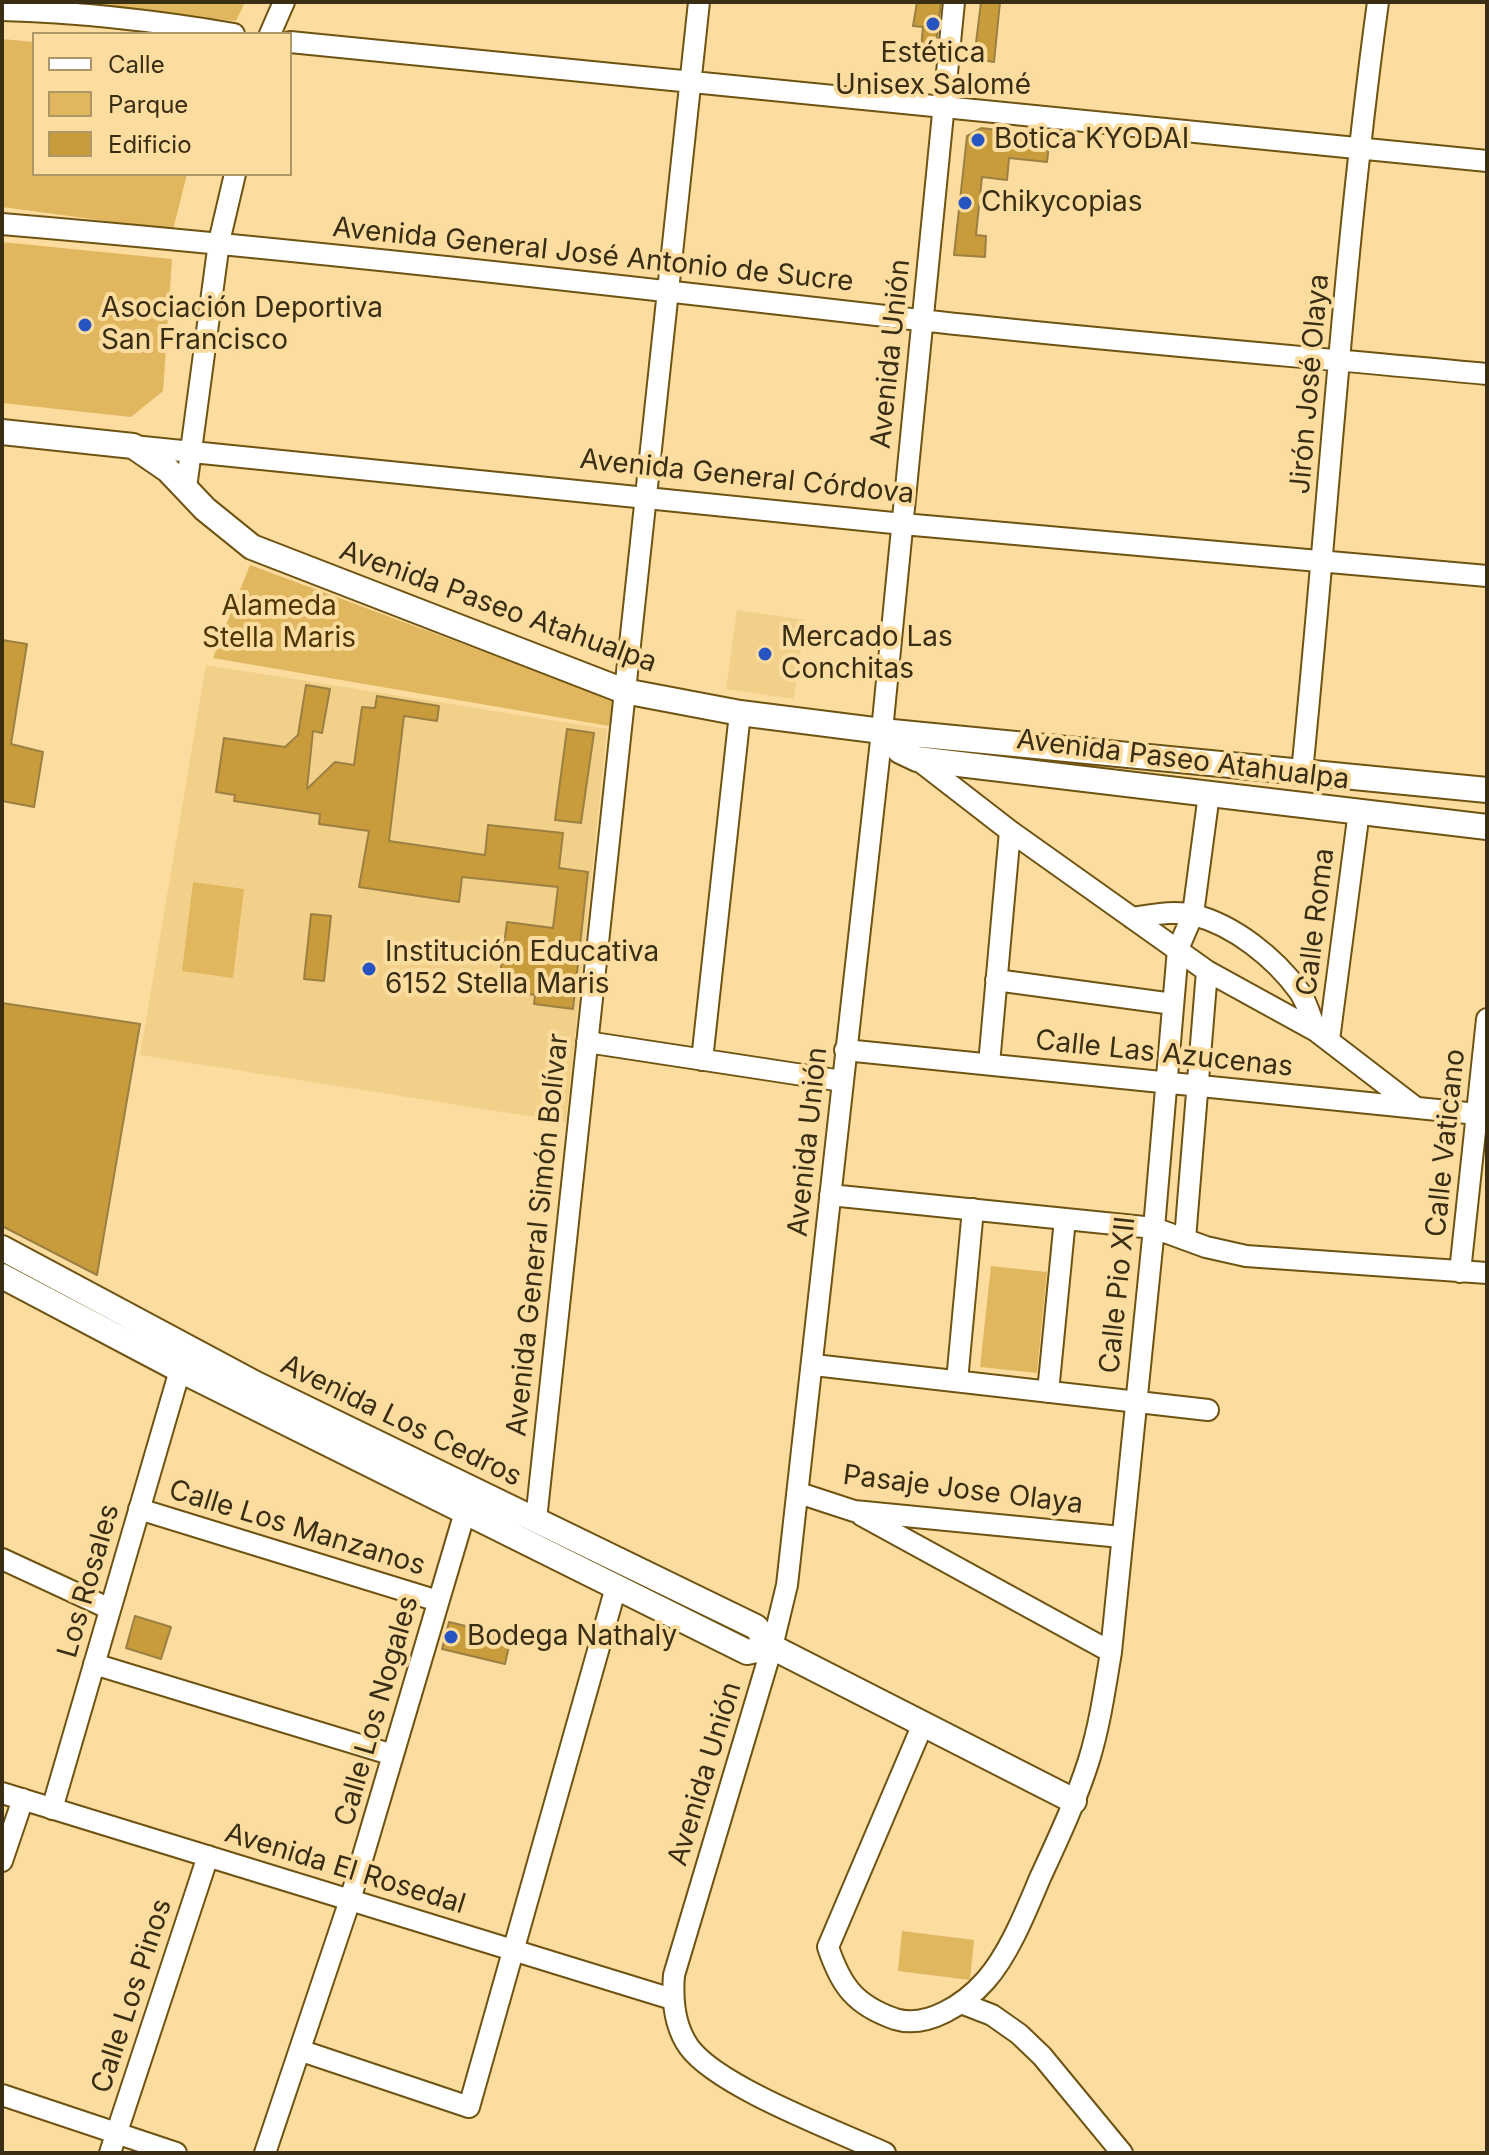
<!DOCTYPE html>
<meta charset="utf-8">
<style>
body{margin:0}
#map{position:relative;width:1489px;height:2155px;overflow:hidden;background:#fcdd9f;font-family:Inter,sans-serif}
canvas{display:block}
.frame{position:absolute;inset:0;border:4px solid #392d14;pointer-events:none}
.legend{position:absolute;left:32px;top:32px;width:260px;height:144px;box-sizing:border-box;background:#fcdd9f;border:2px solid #ae9767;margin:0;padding:10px 14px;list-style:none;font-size:24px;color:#392d14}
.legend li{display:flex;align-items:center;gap:16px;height:40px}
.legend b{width:40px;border:2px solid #ae9767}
</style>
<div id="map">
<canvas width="1489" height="2155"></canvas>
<div class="frame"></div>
<ul class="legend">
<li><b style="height:10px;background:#fff"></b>Calle</li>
<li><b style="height:22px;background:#e0b65f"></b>Parque</li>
<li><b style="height:22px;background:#c89c3b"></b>Edificio</li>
</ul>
</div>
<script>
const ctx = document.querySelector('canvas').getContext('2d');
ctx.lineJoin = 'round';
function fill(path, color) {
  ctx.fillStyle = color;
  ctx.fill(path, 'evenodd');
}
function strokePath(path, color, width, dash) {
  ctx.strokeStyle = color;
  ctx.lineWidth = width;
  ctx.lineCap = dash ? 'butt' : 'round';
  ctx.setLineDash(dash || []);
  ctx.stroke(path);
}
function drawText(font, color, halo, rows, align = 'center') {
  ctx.font = font + ' Inter,sans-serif';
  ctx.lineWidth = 8;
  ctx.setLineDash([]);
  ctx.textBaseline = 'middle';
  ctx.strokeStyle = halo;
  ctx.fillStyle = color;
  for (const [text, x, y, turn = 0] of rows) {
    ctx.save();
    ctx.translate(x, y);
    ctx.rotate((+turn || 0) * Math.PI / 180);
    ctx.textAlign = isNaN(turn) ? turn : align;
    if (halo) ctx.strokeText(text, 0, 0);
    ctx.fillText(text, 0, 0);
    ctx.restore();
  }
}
fill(new Path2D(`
 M737,610L805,620L794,699L726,689Z
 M206,665L607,729L566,1122L140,1055Z`), '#f3d08a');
fill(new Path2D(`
 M16,2H245L236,21Z
 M2,39L34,42V174H187L173,230L2,207Z
 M2,242L172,259L163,391L131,417L2,403Z
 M250,565L614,700L609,726L213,658Z
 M193,882L244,889L233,978L182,971Z
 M991,1266L1047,1272L1037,1373L980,1367Z
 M902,1931L974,1940L970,1980L898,1971Z`), '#e0b65f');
const building = new Path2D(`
 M917,2H941L934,61L920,59L923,27L913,26Z
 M981,2H1000L994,62L974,59Z
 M981,128L1050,136L1047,162L1009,158L1007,180L982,177L976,235L986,236L985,257L954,255L967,136Z
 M2,640L27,644L11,744L43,752L34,807L2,801Z
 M306,685L330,689L322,733L313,731L307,789L335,762L354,765L362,707L375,708L377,696L439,706L437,721L404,716L389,841L485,855L488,825L563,833L559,868L588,872L573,1009L534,1004L535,995L498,990L507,922L553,928L558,887L462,877L459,902L359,887L369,831L319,824L320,814L234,801L235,795L216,792L224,738L285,747L298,735Z
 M567,729L594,733L581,823L555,820Z
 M311,914L331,916L324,981L304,979Z
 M2,1003L140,1024L97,1275L2,1226Z
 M135,1616L171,1627L161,1659L126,1648Z
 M449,1622L511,1637L505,1664L442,1649Z`);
fill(building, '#c89c3b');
strokePath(building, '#9c7f43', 2);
const minor = new Path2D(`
 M2,10C80,12 157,21 234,34
 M270,34L284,2
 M290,42L1487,161
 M2,224C309,250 614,285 920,320C1108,341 1298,356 1487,374
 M133,446L903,524L1487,576
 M186,488L219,242L235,174
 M917,759L1010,831L1207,971L1316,1031L1415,1107
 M1302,772C1328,515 1343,257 1378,2
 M1132,918C1152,915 1174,910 1194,915C1234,925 1275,958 1299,991C1307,1002 1311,1018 1316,1031
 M996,980L1173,1004
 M1329,1040L1359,811
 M587,1042L842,1081
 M845,1050L1487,1115
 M702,1060L740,713
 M989,1064L1010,831
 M830,1195L1154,1228L1206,1247L1246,1256L1487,1273
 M1185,1239L1207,971
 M1460,1272L1487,1019
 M814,1365L1208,1410
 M957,1381L973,1209
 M1048,1392L1065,1219
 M799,1493L854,1511L1121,1537
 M139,1509L438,1601
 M861,1515L1111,1652
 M536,1520L699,2
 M2,1559L110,1609
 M94,1664L393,1755
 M923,1724L828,1947C841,1986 855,2005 895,2019C927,2029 965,2004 986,1980C1009,1954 1026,1911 1040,1878C1058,1839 1076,1801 1089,1760C1100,1724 1105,1688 1111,1652L1154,1228L1178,949L1193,914L1209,794
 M2,1793L672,1999
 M52,1809L180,1370
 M2,1861L23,1799
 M961,2003L992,2015L1019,2034L1042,2056L1122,2153
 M302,2051L469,2107L616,1587
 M2,2095L176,2153
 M110,2153L208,1856
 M265,2153L350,1900L465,1512
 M885,2153C837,2131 718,2087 689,2047C674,2026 672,2000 674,1975L772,1647L787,1585L882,731L954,2`);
const tertiary = new Path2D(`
 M2,432L133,446L168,470L205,509L252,547L624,691L740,713L882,731L1487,790
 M882,731L900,751L917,759L1487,827
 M2,1248L256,1384L756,1627L772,1647L747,1652L180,1370L2,1276
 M772,1647L1074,1801`);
strokePath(minor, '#6e5312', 24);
strokePath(tertiary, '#6e5312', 28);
strokePath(minor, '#fff', 20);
strokePath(tertiary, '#fff', 24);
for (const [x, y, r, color] of [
 [933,24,8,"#2654c2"],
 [978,140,8,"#2654c2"],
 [965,203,8,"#2654c2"],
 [85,325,8,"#2654c2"],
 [765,654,8,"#2654c2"],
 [369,969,8,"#2654c2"],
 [451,1637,8,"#2654c2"]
]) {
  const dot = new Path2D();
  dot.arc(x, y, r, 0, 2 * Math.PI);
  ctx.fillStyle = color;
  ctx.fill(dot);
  strokePath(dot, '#fcdd9f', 3);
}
drawText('28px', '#392d14', '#fcdd9f', [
 ["Estética",933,54,"center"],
 ["Unisex Salomé",933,86,"center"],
 ["Botica KYODAI",994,140],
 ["Chikycopias",981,203],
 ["Asociación Deportiva",101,309],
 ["San Francisco",101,341],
 ["Mercado Las",781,638],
 ["Conchitas",781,670],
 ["Institución Educativa",385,953],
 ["6152 Stella Maris",385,985],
 ["Bodega Nathaly",467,1637]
], 'left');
drawText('28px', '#392d14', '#fcdd9f', [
 ["Avenida General José Antonio de Sucre",593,255,6],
 ["Avenida Unión",891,354,-84],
 ["Jirón José Olaya",1310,384,-85],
 ["Avenida General Córdova",747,477,6],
 ["Avenida Paseo Atahualpa",498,607,20],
 ["Avenida Paseo Atahualpa",1183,760,7],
 ["Calle Roma",1316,922,-83],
 ["Calle Las Azucenas",1164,1054,6],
 ["Avenida Unión",808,1142,-84],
 ["Calle Vaticano",1446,1143,-84],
 ["Avenida General Simón Bolívar",538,1235,-84],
 ["Calle Pio XII",1118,1295,-84],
 ["Avenida Los Cedros",401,1421,26],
 ["Pasaje Jose Olaya",963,1490,7],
 ["Calle Los Manzanos",297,1528,17],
 ["Los Rosales",89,1581,-74],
 ["Calle Los Nogales",377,1711,-74],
 ["Avenida Unión",705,1774,-73],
 ["Avenida El Rosedal",345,1869,17],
 ["Calle Los Pinos",132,1996,-72]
]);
drawText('28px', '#4d3600', '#fcdd9f', [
 ["Alameda",279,607],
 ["Stella Maris",279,639]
]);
</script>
